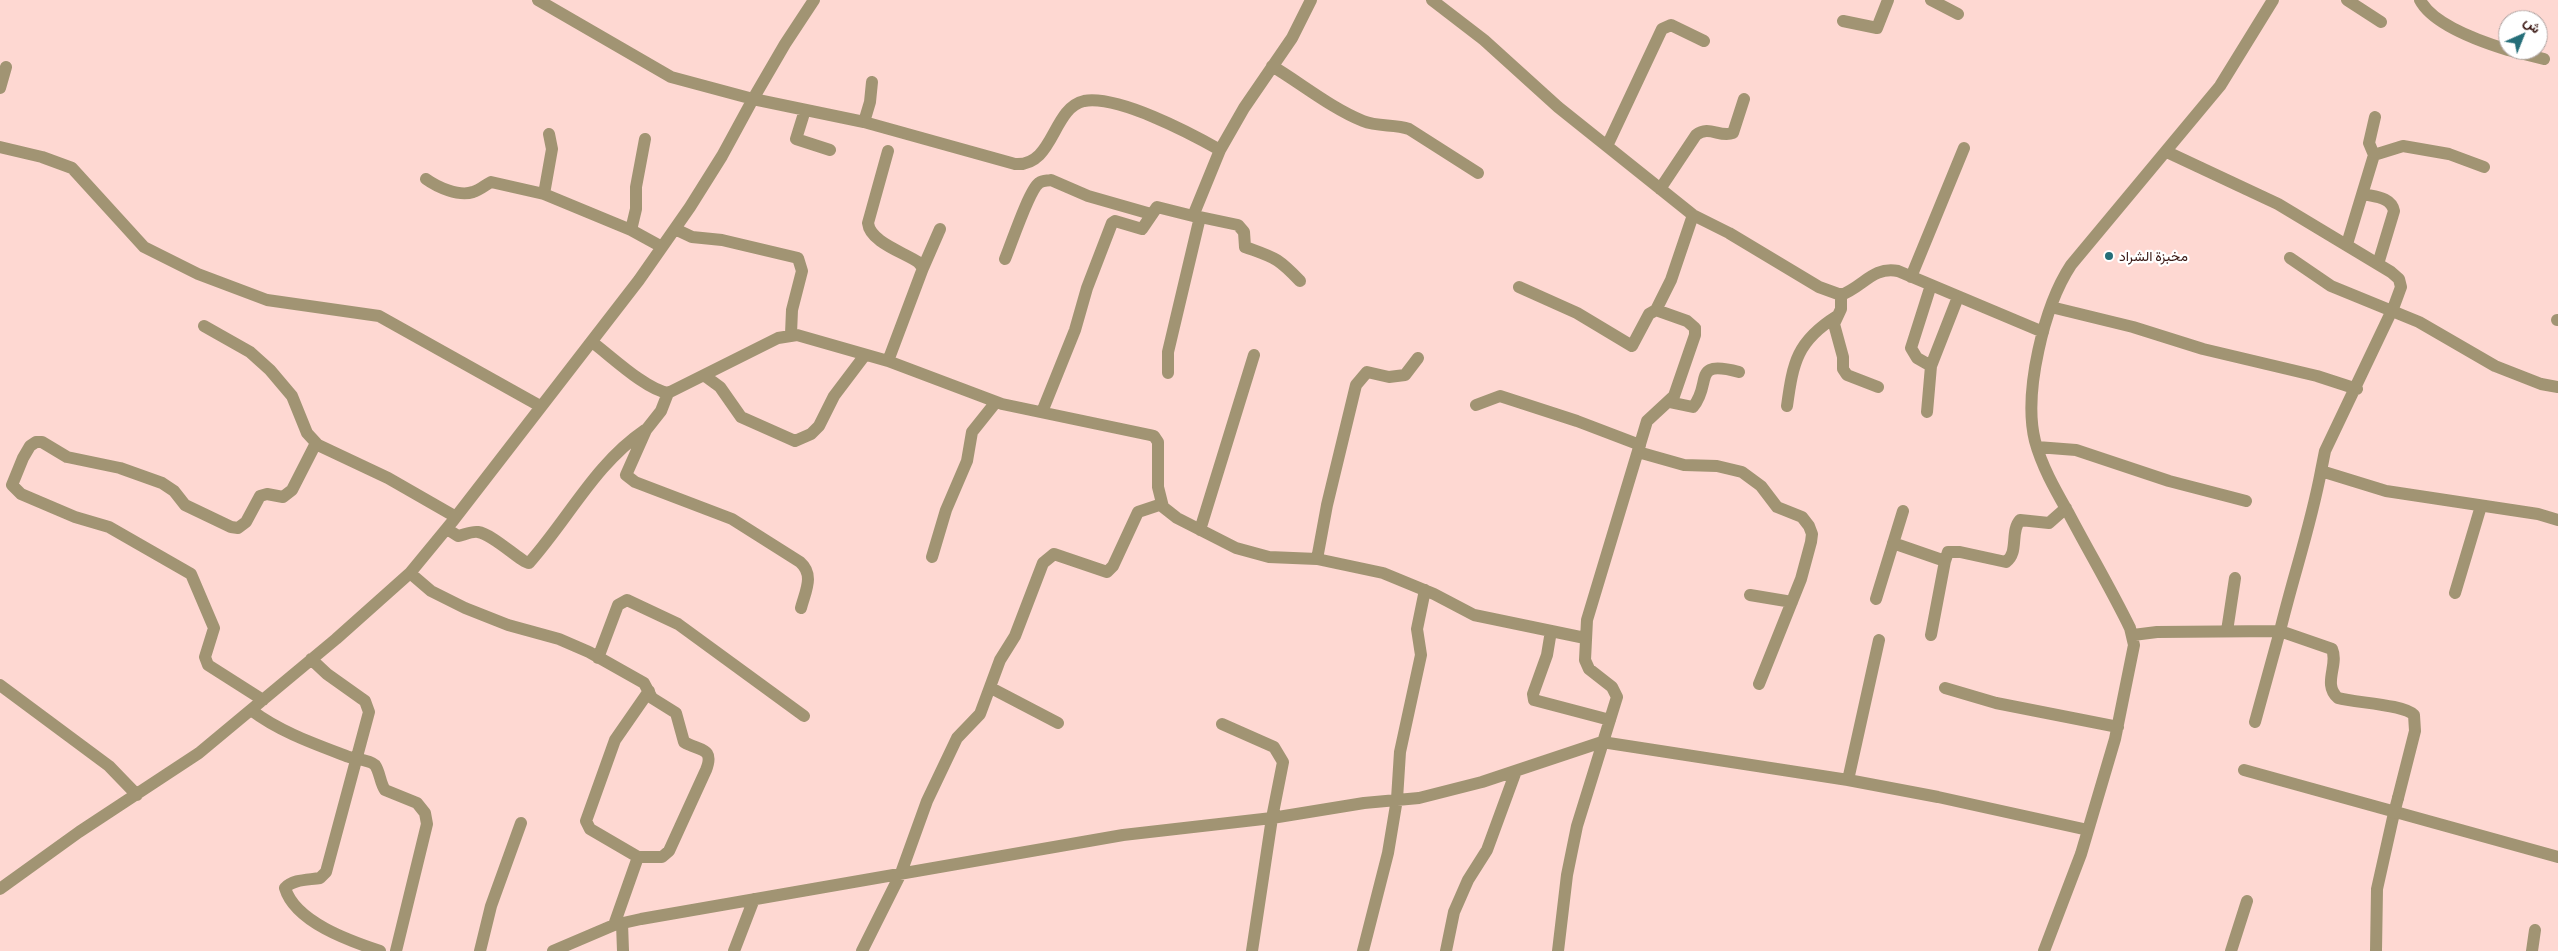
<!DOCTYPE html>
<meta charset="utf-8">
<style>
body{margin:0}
#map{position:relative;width:2558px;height:951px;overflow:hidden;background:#fed8d2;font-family:Commissioner,Vazirmatn,sans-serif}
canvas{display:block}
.north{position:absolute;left:2498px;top:10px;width:50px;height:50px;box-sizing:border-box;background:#fff;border:1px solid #b0a3a1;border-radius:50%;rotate:44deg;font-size:14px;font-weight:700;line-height:20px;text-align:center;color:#3a1814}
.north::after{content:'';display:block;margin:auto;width:18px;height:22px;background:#256e79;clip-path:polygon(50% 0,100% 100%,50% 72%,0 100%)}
</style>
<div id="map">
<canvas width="2558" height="951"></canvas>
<div class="north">ش</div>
</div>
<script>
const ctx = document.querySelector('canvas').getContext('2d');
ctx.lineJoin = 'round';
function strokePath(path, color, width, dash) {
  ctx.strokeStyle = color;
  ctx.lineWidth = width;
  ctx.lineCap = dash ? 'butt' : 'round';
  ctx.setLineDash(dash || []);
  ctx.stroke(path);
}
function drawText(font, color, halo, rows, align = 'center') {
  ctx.font = font + ' Commissioner,Vazirmatn,sans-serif';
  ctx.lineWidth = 4.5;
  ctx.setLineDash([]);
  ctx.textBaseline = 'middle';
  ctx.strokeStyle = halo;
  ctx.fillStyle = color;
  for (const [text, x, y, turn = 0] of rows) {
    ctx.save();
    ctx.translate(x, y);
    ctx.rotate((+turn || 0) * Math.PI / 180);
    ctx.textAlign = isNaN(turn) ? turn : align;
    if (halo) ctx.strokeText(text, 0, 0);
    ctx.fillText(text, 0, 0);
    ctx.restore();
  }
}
strokePath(new Path2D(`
 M538,0L671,77L753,99L785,44L814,0
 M1432,0L1484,40L1558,107L1693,215L1729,233L1819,287L1841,295C1863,287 1873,266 1898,271L2043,332
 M1931,0L1958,14
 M2347,0L2381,22
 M2420,0C2433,25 2482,42 2508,50
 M1843,21L1877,28L1888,0
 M2508,50L2544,59
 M1272,66C1302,84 1331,108 1363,121C1378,127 1394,124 1409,129L1478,173
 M0,88L6,67
 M805,110L796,139L830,150
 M864,122L870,102L872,82
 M1607,146L1662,29L1671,25L1704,41
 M0,147L42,157L72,168L144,247L198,274L267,300L379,316L540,406
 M888,151L868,223C870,242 903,252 918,262L923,268L888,361
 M2167,152L2278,204L2391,272L2399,279L2401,287L2394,306L2325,451L2321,471L2386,491L2538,514L2558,520
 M2374,155L2369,143L2375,117
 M426,179C437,187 459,197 473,192C480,190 485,185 491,182L544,194L631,230L662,247
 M1660,189L1696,135C1709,125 1720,138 1733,133L1744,99
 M544,194L552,149L549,134
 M2363,194C2375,197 2391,197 2394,211L2378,264
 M1200,217L1238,225L1244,232L1245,247C1275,258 1277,257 1300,281
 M675,229L692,237L722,240L798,258L802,271L792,310L791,334
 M631,230L636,209V187L645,139
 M2347,244L2374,155L2403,146L2449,154L2484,167
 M2290,258L2331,286L2419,322L2495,366L2541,384L2558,387
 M1005,259C1011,245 1029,190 1039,183C1043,180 1047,181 1051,180L1088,196L1151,214
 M923,268L940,229
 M1911,277L1964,148
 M1519,287L1577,313L1632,346L1649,314L1656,310
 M1841,295V309L1834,324L1843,357V369L1847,375L1878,387
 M2051,307L2133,327L2203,349L2317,376L2357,389
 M2557,320H2558
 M204,326L250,352L270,370L292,396L307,433L318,445L388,478L456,517
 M592,342C611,356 645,389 668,393L778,338L797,335L888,361L1002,404L1150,435L1154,436L1158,442V487L1163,507L1177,518L1236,548L1269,557L1317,559L1383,573L1434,594L1474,615L1585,638
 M1931,366L1958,297
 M1168,373V352L1200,217L1193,216
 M705,376L720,387L741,417L795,441L811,434L819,426L834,396L865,355
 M668,393L661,411L646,430L626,475L635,482L732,519L800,562C815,575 805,592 801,608
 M1669,402L1693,407C1713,383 1690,359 1739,372
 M1476,405L1500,396L1577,421L1640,445
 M1787,406C1793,362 1797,341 1837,316
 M1042,412L1075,330L1087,288L1112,223L1115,221L1142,229L1157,207L1193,216L1220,150
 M1927,412L1931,366L1917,358L1911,348L1931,285
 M2037,447L2076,450L2169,481L2246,501
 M1638,452L1684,465L1717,466L1742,472L1761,486L1777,507L1802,517L1809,526L1812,534L1811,542L1801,579L1759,684
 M447,529L458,536C464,535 471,531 478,532C493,534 522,563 529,563C569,518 595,464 645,430
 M1200,530L1254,355
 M1893,543L1945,561
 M932,557L946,510L967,461L972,432L996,402
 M1317,559L1327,505L1356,385L1367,372L1389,377L1405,375L1418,358
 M410,573L431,591L465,608L508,625L559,639L589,652L644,683L652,698L676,713L684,742C699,751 715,747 706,770L669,851L662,857H638L614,925
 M2455,593L2481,506
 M1750,595L1792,602
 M1876,599L1903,511
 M1551,631L1547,655L1533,694L1534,700L1610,720
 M2227,631L2235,578
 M1931,635L1945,561L1948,552H1960L2006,562C2019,553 2010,531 2020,520L2049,523L2066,508
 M2133,635L2157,632L2280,631C2293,577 2311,525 2321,471
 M598,658L618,605L627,600L678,624L804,716
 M311,659L327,674L365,701L369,712L326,872L320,878C309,880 293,879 285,888C295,922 350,941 380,951
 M0,685L109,766L137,795
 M991,688L1058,723
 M1945,688L1996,703L2118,727
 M263,700L208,665L205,657L214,628L191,574L109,527L75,517L21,494L12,485L23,458L30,446L36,442H42L67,457L120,468L162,483L174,491L185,505L231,527L238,528L246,522L260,496L267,494L283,497L292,490L316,443
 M251,710C280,732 315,744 349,757C356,759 370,760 375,765C380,772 380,783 385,790L417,803L425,813L427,824L396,951
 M2255,722L2280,631L2332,649C2339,665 2322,684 2338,698C2355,703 2403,704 2414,715L2415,731L2398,798
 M1222,724L1274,747L1283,762L1272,818L1252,951
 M2244,770L2558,857
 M1848,780L1879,640
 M638,857L590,829L586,821L615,740L649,691
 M0,889L79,832L199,753L336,639L410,573L452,522L639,280L690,207L722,156L753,99L864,122L1015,164C1054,167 1052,108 1084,101C1118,95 1190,133 1220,150L1244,108L1292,38L1311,0
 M622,923L623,951
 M480,951L491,906L521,823
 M553,951L614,925L641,919L1123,835L1272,818L1364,803L1419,798L1482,782L1602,742L1848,780L1938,797L2088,830
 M734,951L754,899
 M862,951L901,873L927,801L957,738L980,714L1000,660L1015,636L1043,563L1054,554L1107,572L1113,566L1138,512L1162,504
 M1363,951L1388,853L1397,799L1400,752L1421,655L1417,629L1425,590
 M1446,951L1454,912L1468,880L1487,850L1516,771
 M1558,951L1567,875L1577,826L1617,697L1612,687L1589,669L1585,660L1587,620L1647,421L1674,396L1695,335V328L1687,321L1656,310L1671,280L1693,215
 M2044,951L2081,854L2115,739L2134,645L2130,628C2111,589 2089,552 2069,514C2056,491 2042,467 2035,441C2023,393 2044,306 2071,265L2220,86L2273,0
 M2231,951L2247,901
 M2376,951L2377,889L2394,813
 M2532,951L2535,930`), '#a19473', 12);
strokePath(new Path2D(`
 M2394,813L2398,798`), '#a19473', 12);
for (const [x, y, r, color] of [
 [2109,256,5,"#256e79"]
]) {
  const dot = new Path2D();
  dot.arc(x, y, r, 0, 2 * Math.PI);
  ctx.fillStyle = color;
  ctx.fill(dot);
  strokePath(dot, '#fff', 2);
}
drawText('14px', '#3a1814', '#fff', [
 ["مخبزة الشراد",2119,256]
], 'left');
</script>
